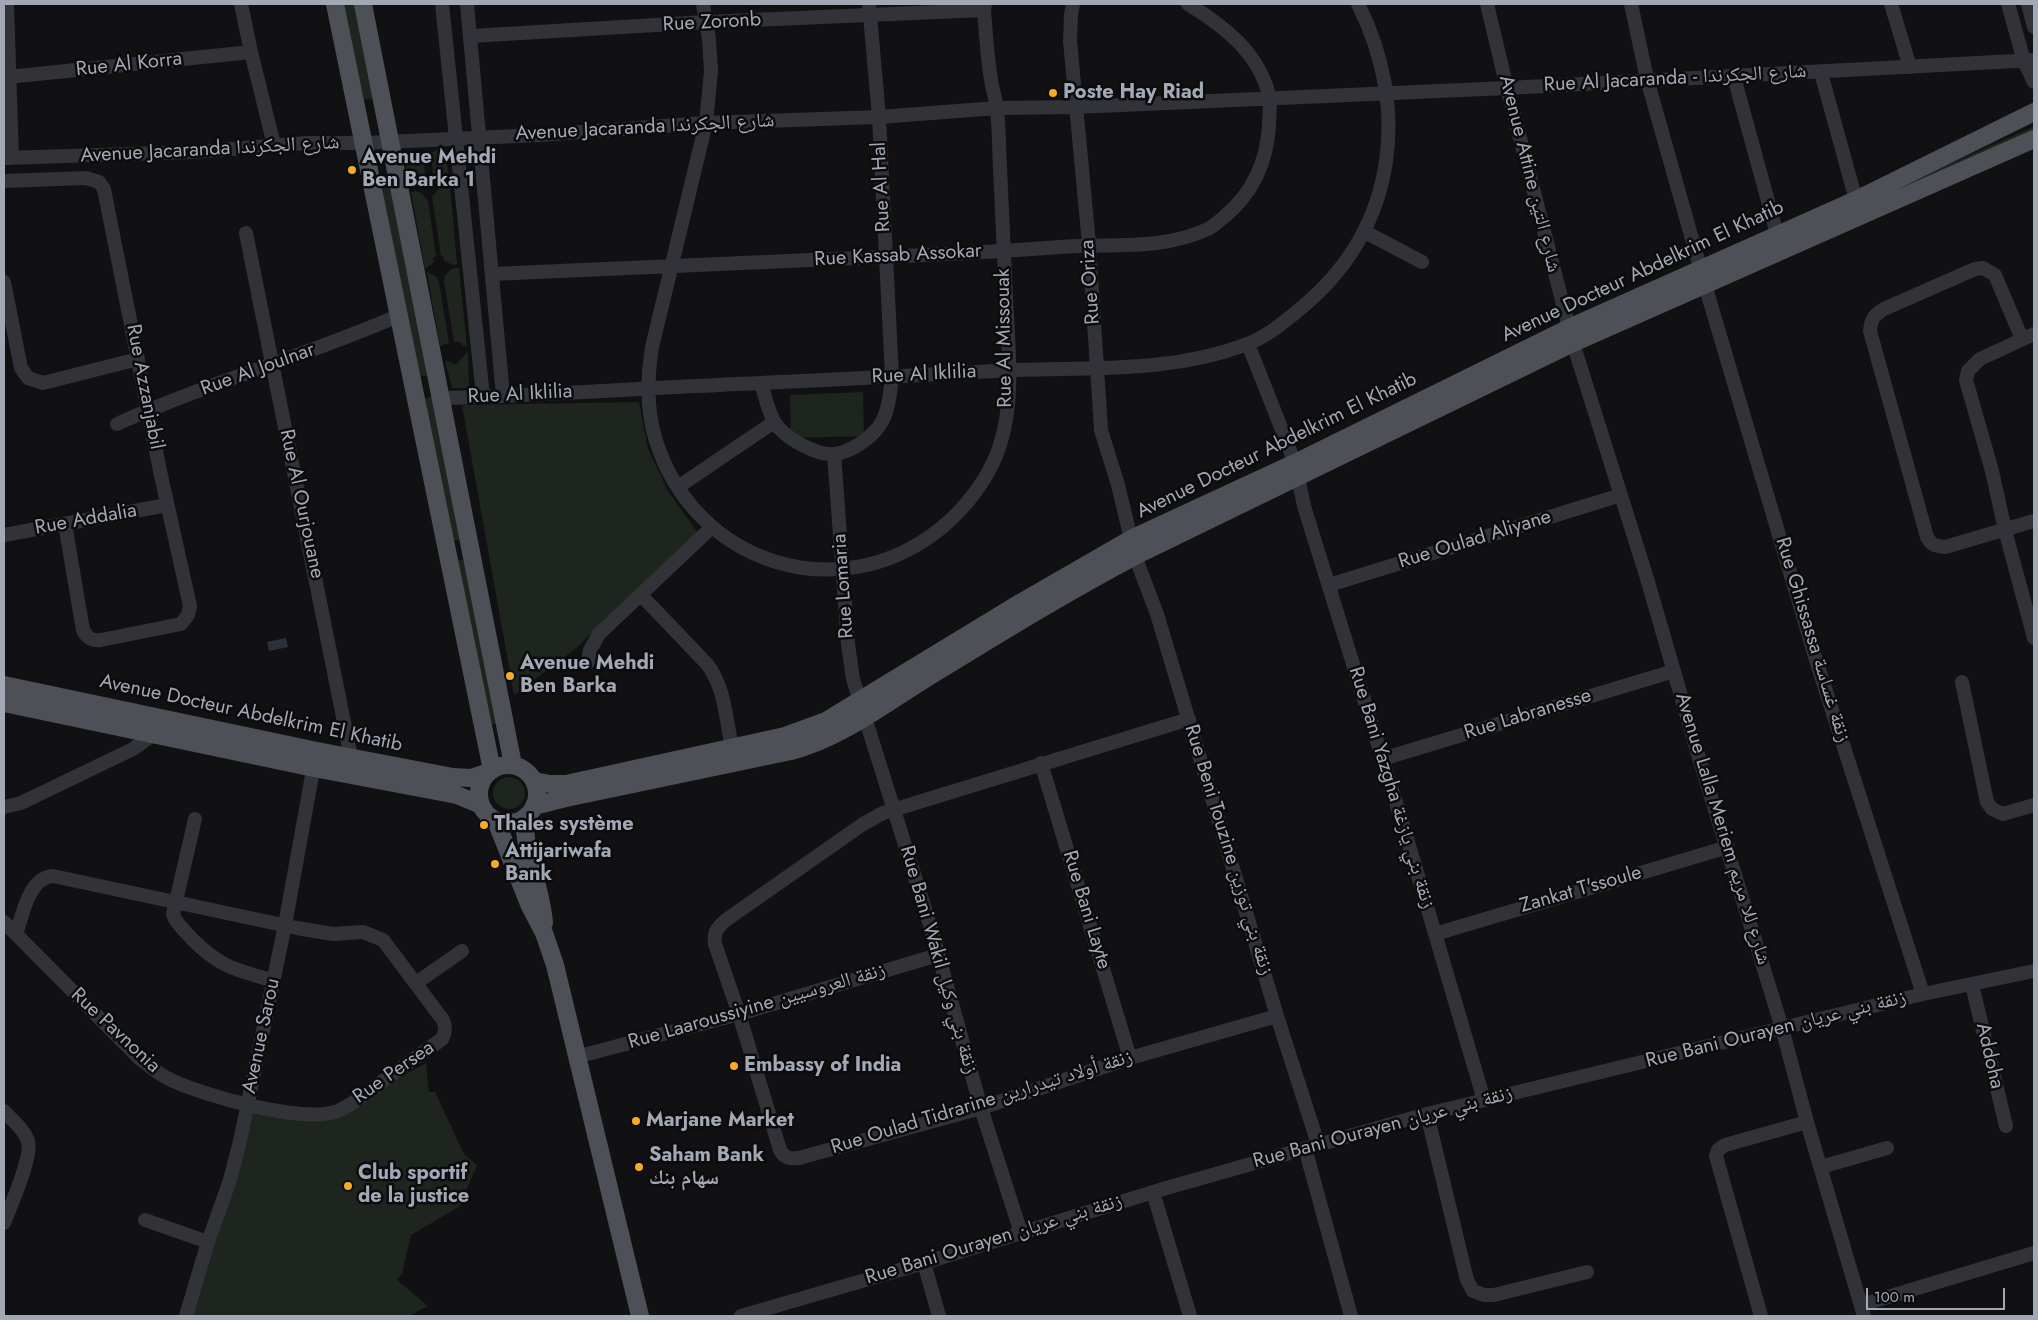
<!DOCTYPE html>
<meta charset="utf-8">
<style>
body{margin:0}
#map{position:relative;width:2038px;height:1320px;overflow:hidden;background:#111113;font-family:Jost,sans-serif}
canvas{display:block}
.frame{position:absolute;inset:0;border:5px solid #a2a8b4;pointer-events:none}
.scale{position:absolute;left:1866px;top:1288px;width:139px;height:22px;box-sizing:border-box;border:2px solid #a2a8b4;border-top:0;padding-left:6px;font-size:15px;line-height:18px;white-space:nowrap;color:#a2a8b4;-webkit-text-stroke:4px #0c0c0e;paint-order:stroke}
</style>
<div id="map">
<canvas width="2038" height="1320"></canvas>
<div class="frame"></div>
<div class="scale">100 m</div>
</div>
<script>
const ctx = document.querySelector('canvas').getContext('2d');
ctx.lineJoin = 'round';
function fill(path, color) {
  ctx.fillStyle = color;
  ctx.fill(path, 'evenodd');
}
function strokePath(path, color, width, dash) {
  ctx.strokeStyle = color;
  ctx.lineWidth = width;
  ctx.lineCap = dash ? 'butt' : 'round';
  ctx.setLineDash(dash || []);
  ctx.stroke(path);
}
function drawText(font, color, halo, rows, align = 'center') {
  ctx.font = font + ' Jost,"Noto Naskh Arabic",sans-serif';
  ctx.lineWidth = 5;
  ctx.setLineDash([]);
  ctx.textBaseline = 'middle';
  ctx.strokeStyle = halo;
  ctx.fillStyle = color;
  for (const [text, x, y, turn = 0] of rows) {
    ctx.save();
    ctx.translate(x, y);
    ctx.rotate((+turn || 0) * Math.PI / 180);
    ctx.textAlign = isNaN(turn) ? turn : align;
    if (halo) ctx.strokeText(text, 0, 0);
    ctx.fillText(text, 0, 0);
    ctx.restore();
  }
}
fill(new Path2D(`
 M340,4H355L374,98L360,100Z
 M2033,127L2034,133L1715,268L1990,146Z
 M439,149L446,151L449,183L434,184L431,153Z
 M411,150L413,151L414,158L423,156L426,180L415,182V186L410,188L404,156L405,152Z
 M391,185L429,375L418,377L381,187Z
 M450,185L457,264L453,265L444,261L443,256H441L432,197L440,187Z
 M415,191L421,193L428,201L436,256L433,258L434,262L425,269L411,192Z
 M453,268H459L467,347L462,345L460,342H454L444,281L445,275Z
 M427,272L437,277V280L439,282L449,343L440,346Z
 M468,351L469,386L467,388H452L445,360L456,365Z
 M863,392L864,436L791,438L790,395Z
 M434,396L462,539L451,541L423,399Z
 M639,402L648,449L668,491L698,533L575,649L514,695L462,405Z
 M466,559L499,723L489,725L456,561Z
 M493 793a16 16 0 1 1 32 0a16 16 0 1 1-32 0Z
 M426,1063L429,1092H435L464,1154L477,1165L459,1207L411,1235L402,1274L397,1280L428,1306L409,1316H188L251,1111L326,1119Z`), '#1d251e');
fill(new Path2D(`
 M286,638L288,647L269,651L267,642Z`), '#293238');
strokePath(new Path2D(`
 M7,4L12,158
 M241,4L251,52L274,145
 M442,4L483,396
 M467,4L503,396
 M703,4L709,39L711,71L706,123L652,347C647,379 646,410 656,441C695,564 839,610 940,529C966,508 990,477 1000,445C1015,398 1008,346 1006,297C1004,254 1002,211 1000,168C999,148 999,128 997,109C996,99 992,89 991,79C987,57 986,33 984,10L985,4
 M1073,4L1071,15L1070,41L1089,244L1101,430L1118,485L1135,556L1157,614L1277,1016L1318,1144
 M1487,4L1507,88L1573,343L1646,575L1697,751L1782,1028L1807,1122L1864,1316
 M1631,4L1647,79L1705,285L1816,660L1923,994
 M1891,4L1910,67
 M2008,4L2024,61L2034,82
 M2028,4L2034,27
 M471,36L706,22L984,10
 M1821,73L1856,200
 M8,77L251,52
 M1734,77L1777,234
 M4,158L193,152L307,143H364L539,135L706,123L879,117L997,108L1076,107L1507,88L2034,60
 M4,181L86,178L99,182L104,189L160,471L190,606L188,615L181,624L101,640C92,641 87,638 83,630L65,524
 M1365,232L1422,262
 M246,233L353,767
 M492,274C606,269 720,264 833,259C909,256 984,253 1060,247C1110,243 1161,251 1208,229C1214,226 1219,221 1224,217C1253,193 1267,162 1269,125C1269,116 1271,104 1269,95C1258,52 1224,26 1188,4
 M4,282L21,368L28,378L43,383L138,359
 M2034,334L1980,359L1968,371L1966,380L1992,471L2005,530L2034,638
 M2022,339L1995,275L1983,268L1975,269L1884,309C1874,315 1871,319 1870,331L1927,537C1932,546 1936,546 1945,547L2034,521
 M1248,344L1295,463L1304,506L1406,835L1484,1100
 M761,383C765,395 768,412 775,423C785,438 816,456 835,454C851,452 871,438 880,425C889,411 890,393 892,377L879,117L869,4
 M440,398C526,396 611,390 696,386C795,381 895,377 994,371C1078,366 1167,375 1247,344C1269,336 1289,318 1307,303C1397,225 1410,107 1358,4
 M117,424C209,382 307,356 400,315
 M834,454L848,644L853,679L930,925L981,1108L1021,1233
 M678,487L774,422
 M4,535L167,505
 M1329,585L1621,495
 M641,595L707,664C728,692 725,726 735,758
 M588,662L590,650L599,634L712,527
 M1962,682L1987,802L1992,809L2003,814L2034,805
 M1189,719L883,813L863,824L726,920C718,927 713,932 715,944L739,1014L780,1150C784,1158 790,1159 799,1158L981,1108L1130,1058L1277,1016
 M1382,759L1674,671
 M1041,763L1130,1058
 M4,807L21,803L133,749L158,731
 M195,819L173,914L175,919C180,927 187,933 193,940C221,968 238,970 274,981
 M4,922L139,1058C149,1066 159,1075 171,1080C205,1096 303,1124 338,1111C352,1105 364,1095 376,1086C398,1070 420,1055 442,1039C446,1032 446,1027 443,1020L383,940L363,932L333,934L297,928L53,876C28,878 23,915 16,934
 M1435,934L1728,847
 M416,983L462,951
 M1972,985L2006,1126
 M576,1057L739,1014L938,955
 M4,1111C12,1120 24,1129 28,1141C33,1156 10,1207 4,1223
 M1427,1114L1467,1280L1473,1291L1484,1295H1494L1587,1272
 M1305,1148L1351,1316
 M1821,1167L1887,1148
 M1153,1192L1190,1316
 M145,1220L208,1242
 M924,1263L939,1316
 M1861,1305L2034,1253
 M186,1316L208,1242L230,1180L240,1141L285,925L315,759
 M741,1316L924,1263L1163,1189L1427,1114L1923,994L2034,971
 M1761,1316L1716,1156L1718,1150L1725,1145L1807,1122`), '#323338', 14);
strokePath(new Path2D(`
 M335,4L492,770
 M363,4L513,765
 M4,685L317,751L453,777L471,778L489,772
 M4,703L314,768L457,795L481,805
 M479 794a29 29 0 1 1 58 0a29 29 0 1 1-58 0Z
 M534,781L550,784H566L785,736L826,721L1020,603L1131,539L1295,463L1569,328L1856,200L2034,112
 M534,806L566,798L791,751C839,739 883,705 925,679C994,637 1063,594 1135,556L1573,343L2034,139
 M524,818C525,854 541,887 544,923
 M496,821L529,904L544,933L555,965L640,1316`), '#4e5057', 18);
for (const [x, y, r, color] of [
 [1053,93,5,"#f7ac25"],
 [352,170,5,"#f7ac25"],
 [510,676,5,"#f7ac25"],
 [484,825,5,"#f7ac25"],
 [495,864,5,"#f7ac25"],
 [734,1066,5,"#f7ac25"],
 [636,1121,5,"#f7ac25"],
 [639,1167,5,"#f7ac25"],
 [348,1186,5,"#f7ac25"]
]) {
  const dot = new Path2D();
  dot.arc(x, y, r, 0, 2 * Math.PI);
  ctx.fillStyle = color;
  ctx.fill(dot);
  strokePath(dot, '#0c0c0e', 2);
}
drawText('20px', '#a2a8b4', '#0c0c0e', [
 ["Rue Zoronb",712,23,-3],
 ["Rue Al Korra",129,65,-6],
 ["Rue Al Jacaranda - شارع الجكرندا",1675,79,-3],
 ["Avenue Jacaranda شارع الجكرندا",645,128,-3],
 ["Avenue Jacaranda شارع الجكرندا",210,150,-3],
 ["Avenue Attine شارع التين",1529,174,76],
 ["Rue Al Hal",882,187,-93],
 ["Rue Kassab Assokar",898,256,-3],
 ["Avenue Docteur Abdelkrim El Khatib",1643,272,-25],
 ["Rue Oriza",1091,282,-94],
 ["Rue Al Missouak",1005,338,-91],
 ["Rue Al Joulnar",258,370,-20],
 ["Rue Al Iklilia",924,375,-3],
 ["Rue Azzanjabil",144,387,79],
 ["Rue Al Iklilia",520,395,-3],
 ["Avenue Docteur Abdelkrim El Khatib",1277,446,-26],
 ["Rue Al Ourjouane",301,504,78],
 ["Rue Addalia",86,520,-10],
 ["Rue Oulad Aliyane",1475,540,-17],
 ["Rue Lomaria",844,586,-94],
 ["Rue Ghissassa زنقة غساسة",1812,640,73],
 ["Avenue Docteur Abdelkrim El Khatib",251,714,12],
 ["Rue Labranesse",1528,715,-17],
 ["Rue Bani Yazgha زنقة بني يازغة",1391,788,73],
 ["Avenue Lalla Meriem شارع للا مريم",1722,829,73],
 ["Rue Beni Touzine زنقة بني توزين",1228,850,73],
 ["Zankat T'ssoule",1581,890,-16],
 ["Rue Bani Layte",1086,910,73],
 ["Rue Bani Wakil زنقة بني وكيل",938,960,74],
 ["Rue Laaroussiyine زنقة العروسيين",757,1007,-16],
 ["Rue Bani Ourayen زنقة بني عريان",1776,1030,-14],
 ["Rue Pavnonia",115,1031,43],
 ["Avenue Sarou",262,1036,-78],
 ["Addoha",1989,1056,77],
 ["Rue Persea",394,1073,-35],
 ["Rue Oulad Tidrarine زنقة أولاد تيدرارين",982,1103,-17],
 ["Rue Bani Ourayen زنقة بني عريان",1383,1128,-15],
 ["Rue Bani Ourayen زنقة بني عريان",994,1240,-17]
]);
drawText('bold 20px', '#a2a8b4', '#0c0c0e', [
 ["Poste Hay Riad",1063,93],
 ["Avenue Mehdi",362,158],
 ["Ben Barka 1",362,181],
 ["Avenue Mehdi",520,664],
 ["Ben Barka",520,687],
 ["Thales système",494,825],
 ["Attijariwafa",505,852],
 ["Bank",505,875],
 ["Embassy of India",744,1066],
 ["Marjane Market",646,1121],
 ["Saham Bank",649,1156],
 ["سهام بنك",649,1179],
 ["Club sportif",358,1174],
 ["de la justice",358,1197]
], 'left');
</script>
